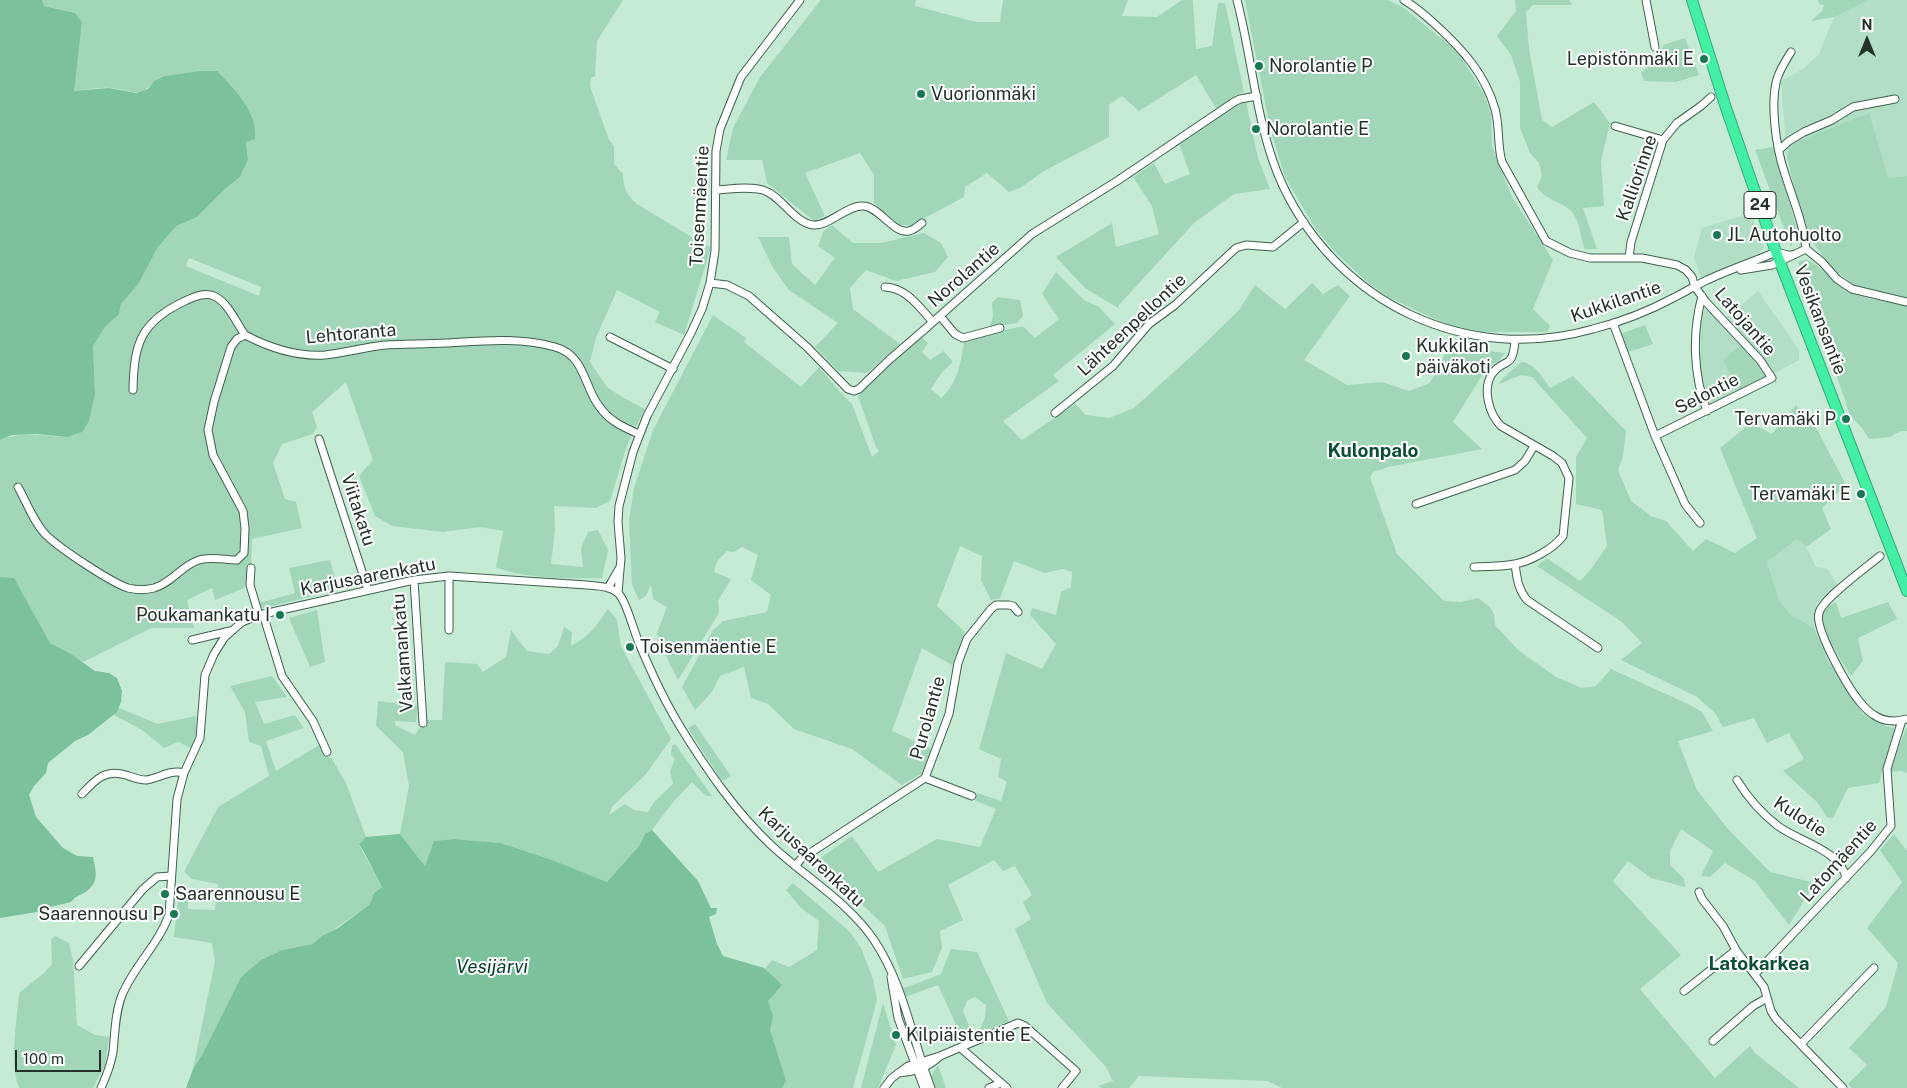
<!DOCTYPE html>
<meta charset="utf-8">
<style>
body{margin:0}
#map{position:relative;width:1907px;height:1088px;overflow:hidden;background:#c5ebd5;font-family:"Public Sans",sans-serif}
canvas{display:block}
.north{position:absolute;left:1842px;top:15px;width:50px;height:50px;-webkit-text-stroke:4px #fff;paint-order:stroke;rotate:0deg;font-size:14px;font-weight:700;line-height:20px;text-align:center;color:#233129}
.north::after{content:'';display:block;margin:auto;width:18px;height:22px;background:#233129;clip-path:polygon(50% 0,100% 100%,50% 72%,0 100%)}
.scale{position:absolute;left:15px;top:1050px;width:86px;height:22px;box-sizing:border-box;border:2px solid #233129;border-top:0;padding-left:6px;font-size:15px;line-height:18px;white-space:nowrap;color:#233129;-webkit-text-stroke:4px #fff;paint-order:stroke}
</style>
<div id="map">
<canvas width="1907" height="1088"></canvas>
<div class="north">N</div>
<div class="scale">100 m</div>
</div>
<script>
const ctx = document.querySelector('canvas').getContext('2d');
ctx.lineJoin = 'round';
function fill(path, color) {
  ctx.fillStyle = color;
  ctx.fill(path, 'evenodd');
}
function strokePath(path, color, width, dash) {
  ctx.strokeStyle = color;
  ctx.lineWidth = width;
  ctx.lineCap = dash ? 'butt' : 'round';
  ctx.setLineDash(dash || []);
  ctx.stroke(path);
}
function drawText(font, color, halo, rows, align = 'center') {
  ctx.font = font + ' "Public Sans",sans-serif';
  ctx.lineWidth = 4;
  ctx.setLineDash([]);
  ctx.textBaseline = 'middle';
  ctx.strokeStyle = halo;
  ctx.fillStyle = color;
  for (const [text, x, y, turn = 0] of rows) {
    ctx.save();
    ctx.translate(x, y);
    ctx.rotate((+turn || 0) * Math.PI / 180);
    ctx.textAlign = isNaN(turn) ? turn : align;
    if (halo) ctx.strokeText(text, 0, 0);
    ctx.fillText(text, 0, 0);
    ctx.restore();
  }
}
fill(new Path2D(`
 M1868,0H1907V176L1888,178L1790,148L1787,157L1781,81L1803,69L1819,54L1834,17Z
 M1751,213L1764,247L1760,253L1701,278L1694,257L1702,228Z
 M1758,291L1799,350V360L1766,378L1742,345L1739,392L1709,408L1700,379L1701,312L1713,304L1726,318Z
 M1798,538L1806,547L1816,567L1828,569L1838,586L1816,604L1814,628L1791,615L1779,600L1767,562Z`), '#b2dec6');
fill(new Path2D(`
 M42,0H623L597,41L595,77H591L590,86L609,140L614,146V164L623,174C623,188 627,195 637,204L703,244L711,247L684,335L655,322L660,312L617,290L596,338L590,362L607,387L622,397L645,409L627,445L610,501L596,508L554,506L555,530L551,564L583,567L581,548L588,532L598,530L608,550L602,578C572,579 523,579 496,567L503,531L480,527L443,532L392,526L375,516L359,476L373,460L346,382L312,412L317,427L313,434L282,444L273,463L285,499L296,502L302,528L252,539L251,568L244,588L215,600L212,588L187,600L194,628H151L83,662L50,643L14,579L0,577V440C23,431 44,436 67,437L89,421L95,394L93,346L105,327L119,314L121,304L139,283L169,220L197,217L225,189L240,177L248,160L246,142L154,81C140,100 129,89 110,88C98,87 85,90 73,91L82,22L75,13L44,6ZM189,258L261,287L259,296L186,266Z
 M821,0H916L915,6L976,22H1000L1003,0H1128L1122,16L1157,17L1182,0H1193L1196,49L1212,46L1218,3H1225L1244,92L1240,93L1217,110L1196,75L1139,111L1122,96L1109,105V137L1044,171L1020,188L1009,192L987,173L965,187L964,197L910,226L899,224L874,203V175L860,153L805,173L825,216L814,221L767,183L762,160H726L733,128L760,77Z
 M1245,0H1388L1404,8L1458,52L1484,94L1491,114L1492,146L1512,197L1553,260L1533,309L1550,326L1547,332H1480L1466,330L1443,323L1388,297L1367,282L1335,252L1315,228L1285,177L1270,128Z
 M1515,0H1569L1572,5H1533L1526,12L1529,49L1542,120L1552,127L1594,102L1610,123L1601,161L1604,206L1583,208L1597,249H1585C1580,238 1580,221 1572,212C1563,201 1547,202 1537,187L1542,176L1539,163L1530,153L1520,128V82L1511,55L1497,36L1516,11Z
 M1818,0H1868L1834,17L1811,21L1822,11L1824,5L1819,4Z
 M1685,38L1699,75L1676,82L1644,81L1641,73L1658,58L1663,45Z
 M1246,101L1258,158L1270,189L1234,194L1194,223L1119,305L1118,308L1085,288L1056,257L1112,223L1116,247L1159,234L1152,206L1133,177L1154,163L1165,184L1190,174L1179,144L1237,105Z
 M1869,113L1888,178L1907,176V298L1872,291L1854,285L1830,266L1811,240L1795,192L1787,157L1790,148L1796,142Z
 M1773,147L1797,229L1791,247L1755,150Z
 M832,225L853,243H881L924,233L941,243L948,257L935,272L896,281L866,270L850,288L853,309L900,344L867,373L838,371L815,347L838,323L789,290L773,268L758,237H789L792,264L815,285L835,258L818,246L823,232Z
 M1806,259C1824,267 1832,283 1849,292C1862,299 1892,302 1907,306V431H1901L1890,437L1869,439L1862,428L1850,415L1798,262Z
 M1056,272L1084,300L1099,307L1115,324L1053,375L1059,381L1003,421L1022,440L1075,404L1086,415L1109,418L1134,408L1197,351L1239,310L1255,285L1285,309L1312,283L1323,294L1338,285L1350,296L1304,360L1347,385L1382,382L1409,391L1430,383L1449,346L1505,353L1500,360L1486,369L1453,422L1482,449L1388,467L1373,472L1370,477L1397,554L1444,601L1461,602L1478,598L1490,607L1494,614L1495,625L1518,650L1556,677L1582,688L1596,686L1611,669L1690,705L1702,712L1713,731L1678,741L1697,790L1728,829L1770,872L1815,883L1789,925L1755,881L1725,863L1710,877L1701,876L1713,851L1681,829L1670,851V865L1684,879L1685,887L1651,878L1628,861L1613,881L1681,955L1640,989L1715,1078L1750,1046L1755,1053L1799,1088H1282L1267,1081L1139,1076L1129,1088H1102L1098,1086L1113,1081L1106,1067L1047,1003L1015,929L1031,919L1023,902L1032,895L1015,866L1003,871L994,860L948,885L963,920L940,931L942,948L932,972L903,979L885,926L816,861L852,836L878,872L937,839L980,847L996,809L976,801L977,793L1001,801L1007,782L998,777L1001,759L979,749L1006,653L1042,669L1056,644L1030,615L1032,608L1056,615L1061,592L1071,587L1072,572L1063,569L1045,573L1014,561L1000,598L991,600L981,580L982,556L960,546L937,606L965,632L952,665L922,648L892,731L932,749L922,773L902,785L852,749L794,729L768,704L751,698L744,667L720,676L712,692L695,710L682,687L713,630L723,621L767,612L771,595L751,580L758,555L742,547L734,552L727,551L717,561L714,572L731,579L718,601L719,613L678,680C673,669 661,652 665,640L656,635L667,607L653,599L651,584L646,596L639,600L632,585L630,543L629,519L634,488L653,430L713,315L746,338L744,342L801,387L819,367L840,392L852,404L872,457L879,451L876,447L858,396L889,365L921,337L928,343L922,352L930,360L944,351L953,362L942,372L931,389L941,398C957,385 962,360 964,340L1023,326L1035,338L1059,319L1042,294Z
 M998,297L1020,300L1023,316L1017,323L989,328L993,317L992,302Z
 M1645,325L1653,344L1628,352L1620,334Z
 M1742,344L1766,378L1739,392L1723,360Z
 M1521,362C1535,363 1543,378 1550,388L1573,376L1626,431L1623,456L1618,470L1631,501L1651,516L1666,521L1693,551L1706,539L1735,553L1757,538L1720,448L1751,423L1772,434L1796,405L1818,431L1846,485L1822,508L1831,529L1806,547L1797,539L1767,562L1779,600L1791,615L1814,628L1829,662L1863,714L1888,727L1894,728L1895,731L1879,783L1848,788L1833,818L1827,817L1817,802L1783,771L1804,759L1789,733L1767,743L1754,718L1723,727L1715,713L1697,697L1621,660L1642,643L1622,622L1537,566L1547,558L1580,581L1592,568L1607,546L1602,510L1576,504V457L1587,438L1532,377L1521,375L1499,384L1503,378Z
 M330,560L337,586L359,582L360,585L263,608L259,603L295,593L289,568Z
 M1836,602L1841,618L1888,602L1897,619L1858,638L1863,661L1851,676C1841,659 1818,629 1824,609Z
 M608,609L617,620L621,646L671,739L646,774L612,807L609,815L625,804L634,810L648,812L654,802L673,784L670,771L675,759L671,755L672,746L675,744L712,796H706L692,782L674,801L652,830L645,834L639,846L607,882L555,861L501,843L454,839L435,841L425,866L400,834L409,786L403,752L376,726L378,701L418,706L416,722L395,721V725L415,735L425,720H442L445,662L477,664L483,672L506,657L511,630L527,651L549,654L558,646L564,627L572,632L571,646C590,636 596,626 608,609Z
 M317,610L325,662L310,667L289,618Z
 M272,676L287,697L255,702L264,724L295,715L304,728L266,741L276,771L319,745L324,754L332,759L346,783L366,837L359,845L382,887L374,893L370,904L313,944L282,950L261,960L241,977L202,1055L193,1069L215,961L212,943L174,937L180,882L188,888V909L215,910L218,884L192,879L184,872L218,807L269,776L261,746L249,742L245,712L230,686Z
 M119,708L158,724L196,716L197,732L191,748L178,742L164,748L142,730L114,715Z
 M695,724L731,776L725,780H721L688,728Z
 M1907,726V773L1902,771L1889,772Z
 M1894,834L1907,851V1088H1852L1848,1084L1867,1065L1849,1048L1886,1007L1898,963L1867,928L1902,882L1880,850Z
 M793,883L850,932L861,948L873,979L877,1000L853,1088H760L765,969L772,960L789,967L817,950L819,921L801,908L786,890Z
 M55,936L69,943L73,960L77,1025L95,1035L109,1037L105,1065L93,1088H19C9,1060 17,1022 19,993L44,973L52,964L51,939Z
 M951,949L977,952L1009,1021L977,1035L985,1018L986,1005L975,997L967,1001L963,1011L969,1025L970,1037L963,1040L938,985L905,997L902,989L941,974Z
 M883,1003L896,1045L878,1088H861Z
 M938,1065L946,1088H936L931,1076Z`), '#a2d6b9');
fill(new Path2D(`
 M0,0H42L44,6L75,13L82,22L74,91L109,88L136,93L148,89L154,81L165,76L201,71H217C234,89 258,112 255,139L246,142L248,160L240,177L225,189L197,217L176,226L157,248L139,283L121,304L119,314L105,327L93,346L95,394L89,421L82,432L67,437L37,434L12,435L0,440Z
 M0,577L14,578L50,643L71,654L95,671L109,673L117,678L122,691L121,702L117,712L88,735L75,741L48,763L46,773L34,786L29,795L36,817L63,848L77,856L93,857C96,872 100,883 84,893C78,896 76,896 71,902L46,908L43,911L0,918Z
 M652,830L698,881L711,908H717L716,914L709,917L717,944L723,956L764,968L782,985L768,1001L773,1016L770,1030L786,1081L782,1088H186L193,1069L202,1055L241,977L261,960L282,950L313,944L322,936L338,928L370,904L374,893L382,887L364,852L359,844L366,837L400,834L425,866L434,841L454,839L501,843L555,861L607,882L639,846L645,834Z`), '#7ac19c');
const minor = new Path2D(`
 M1237,0C1253,61 1256,128 1283,186C1339,304 1467,365 1593,329C1621,322 1649,311 1675,297C1685,292 1695,286 1705,281C1728,270 1753,262 1776,252L1788,255H1792
 M1404,0C1416,7 1426,16 1437,26C1463,50 1485,74 1495,109C1500,127 1497,145 1502,162L1546,241L1570,253L1590,258H1642L1677,265L1686,270L1692,277L1695,287L1706,302L1760,360L1772,378L1655,436
 M1646,0L1655,47
 M1791,52C1786,60 1780,69 1777,79C1770,103 1776,147 1784,171C1792,197 1803,222 1806,249
 M1615,126L1663,140
 M1779,150L1789,141L1804,132L1832,120L1853,107L1895,99
 M716,190C731,189 749,186 763,190C782,196 793,222 813,225C828,227 847,205 863,206C879,206 894,235 909,231C914,230 918,226 922,223
 M1806,249L1822,262L1837,279L1852,289L1907,302
 M1629,258L1631,242L1663,140L1677,123L1701,106L1711,97
 M1741,270L1772,265L1806,249
 M710,283L727,285L749,296L807,347L848,389L854,391L859,389L889,360L925,329L1032,234L1117,181L1234,102L1240,99L1257,96
 M885,287C907,288 919,307 933,322
 M1702,296C1692,333 1693,375 1707,411
 M940,316L955,334L963,338L1000,328
 M1613,323L1655,436L1685,504L1700,523
 M610,337L673,369
 M133,390C134,344 140,322 185,301C194,297 205,292 214,296C228,302 237,324 245,335
 M1055,413L1113,366L1149,324L1175,305L1236,248L1246,245L1273,247L1304,222
 M319,439L368,590
 M18,487C27,503 34,523 47,536C61,549 110,582 128,588C136,590 146,590 154,588C172,583 182,565 199,560C211,556 225,560 237,560L244,553L245,528L243,511L213,455L208,430L214,402L231,347L237,339L245,335C270,348 296,357 325,355C345,353 365,347 385,345C405,344 426,344 446,343C482,341 520,337 555,347C585,355 584,387 599,406C609,421 623,427 639,434
 M1416,504L1515,470L1525,461L1534,446
 M1880,556C1867,567 1822,599 1819,613C1814,629 1849,689 1860,702C1864,707 1869,712 1874,715C1884,722 1896,722 1907,719
 M1515,564C1517,579 1518,589 1527,600L1598,648
 M1474,567C1487,566 1502,567 1515,564C1531,561 1553,549 1563,536L1569,478L1562,463L1553,456L1501,426C1489,414 1482,389 1492,374C1504,357 1513,371 1515,340
 M251,568L250,585L259,615
 M414,580L423,723
 M608,588L620,567
 M618,593L621,558L618,522L619,506L633,452L647,416L691,333L702,309L710,283L715,251L716,151L720,129L741,77L800,0
 M263,614L282,676L313,721L327,752
 M449,630V576
 M192,640L230,631
 M925,778L972,796
 M1737,780C1748,798 1761,813 1778,826C1798,841 1842,851 1846,878
 M82,794C96,779 105,769 126,775C132,777 139,780 146,780C160,778 170,769 184,773
 M795,866L801,859L925,778L949,714L958,663L967,639L991,609L996,605H1009L1013,606L1018,612
 M1699,892L1702,899L1723,926L1736,950L1764,987L1771,1011L1776,1019L1843,1088
 M79,966L143,889L157,877L171,876
 M1756,973L1871,851L1891,826L1887,769L1902,720
 M891,977L898,1018L924,1088
 M1684,991L1736,950
 M1713,1041L1753,1006L1767,998
 M1801,1044L1874,968
 M961,1047L963,1050L1007,1088
 M898,1073C913,1072 929,1067 940,1056
 M101,1088C106,1077 111,1064 113,1052C115,1033 115,1013 122,995C134,966 158,945 169,915L177,799L184,773L200,738L205,675L214,654L224,638L242,622L259,615L414,580L449,576L587,585C597,586 611,586 619,594C627,603 634,632 639,643C651,672 665,702 681,728C707,770 735,811 771,845C804,876 849,903 874,940C904,985 912,1039 931,1088
 M884,1088L892,1078L908,1066L940,1056L1018,1023L1025,1026L1076,1071L1062,1088
 M989,1088L1001,1083`);
const highway = new Path2D(`
 M1692,0L1726,108L1776,252L1907,591`);
strokePath(minor, '#3f604e', 9);
strokePath(highway, '#38ac7a', 12);
strokePath(minor, '#fff', 7);
strokePath(highway, '#43eea5', 10);
for (const [x, y, r, color] of [
 [1704,59,5,"#177951"],
 [1259,66,5,"#177951"],
 [921,94,5,"#177951"],
 [1256,129,5,"#177951"],
 [1717,235,5,"#177951"],
 [1406,356,5,"#177951"],
 [1846,419,5,"#177951"],
 [1861,494,5,"#177951"],
 [280,615,5,"#177951"],
 [630,647,5,"#177951"],
 [165,894,5,"#177951"],
 [174,914,5,"#177951"],
 [896,1035,5,"#177951"]
]) {
  const dot = new Path2D();
  dot.arc(x, y, r, 0, 2 * Math.PI);
  ctx.fillStyle = color;
  ctx.fill(dot);
  strokePath(dot, '#fff', 2);
}
for (const [x, y, w] of [
 [1760,205,32]
]) {
  const box = new Path2D();
  box.roundRect(x - w / 2, y - 13.5, w, 27, 4);
  ctx.fillStyle = '#fff';
  ctx.fill(box);
  strokePath(box, '#233129', 1);
}
drawText('bold 16px', '#233129', null, [
 ["24",1760,205]
]);
drawText('18px', '#233129', '#fff', [
 ["Lepistönmäki E",1694,59,"right"],
 ["Norolantie P",1269,66],
 ["Vuorionmäki",931,94],
 ["Norolantie E",1266,129],
 ["JL Autohuolto",1727,235],
 ["Kukkilan",1416,346],
 ["päiväkoti",1416,367],
 ["Tervamäki P",1836,419,"right"],
 ["Tervamäki E",1851,494,"right"],
 ["Poukamankatu I",270,615,"right"],
 ["Toisenmäentie E",640,647],
 ["Saarennousu E",175,894],
 ["Saarennousu P",164,914,"right"],
 ["Kilpiäistentie E",906,1035]
], 'left');
drawText('18px', '#233129', '#fff', [
 ["Kalliorinne",1637,178,-71],
 ["Toisenmäentie",700,206,-87],
 ["Norolantie",964,275,-41],
 ["Kukkilantie",1616,302,-19],
 ["Vesikansantie",1820,320,69],
 ["Latojantie",1745,322,49],
 ["Lähteenpellontie",1132,325,-43],
 ["Lehtoranta",351,334,-5],
 ["Selontie",1707,394,-27],
 ["Viitakatu",358,510,72],
 ["Karjusaarenkatu",368,577,-11],
 ["Valkamankatu",403,653,-94],
 ["Purolantie",928,718,-74],
 ["Kulotie",1800,817,33],
 ["Karjusaarenkatu",811,857,43],
 ["Latomäentie",1839,861,-48]
]);
drawText('bold 19px', '#0c4f34', '#fff', [
 ["Kulonpalo",1373,451],
 ["Latokarkea",1759,964]
]);
drawText('italic 19px', '#003d25', '#fff', [
 ["Vesijärvi",492,967]
]);
</script>
